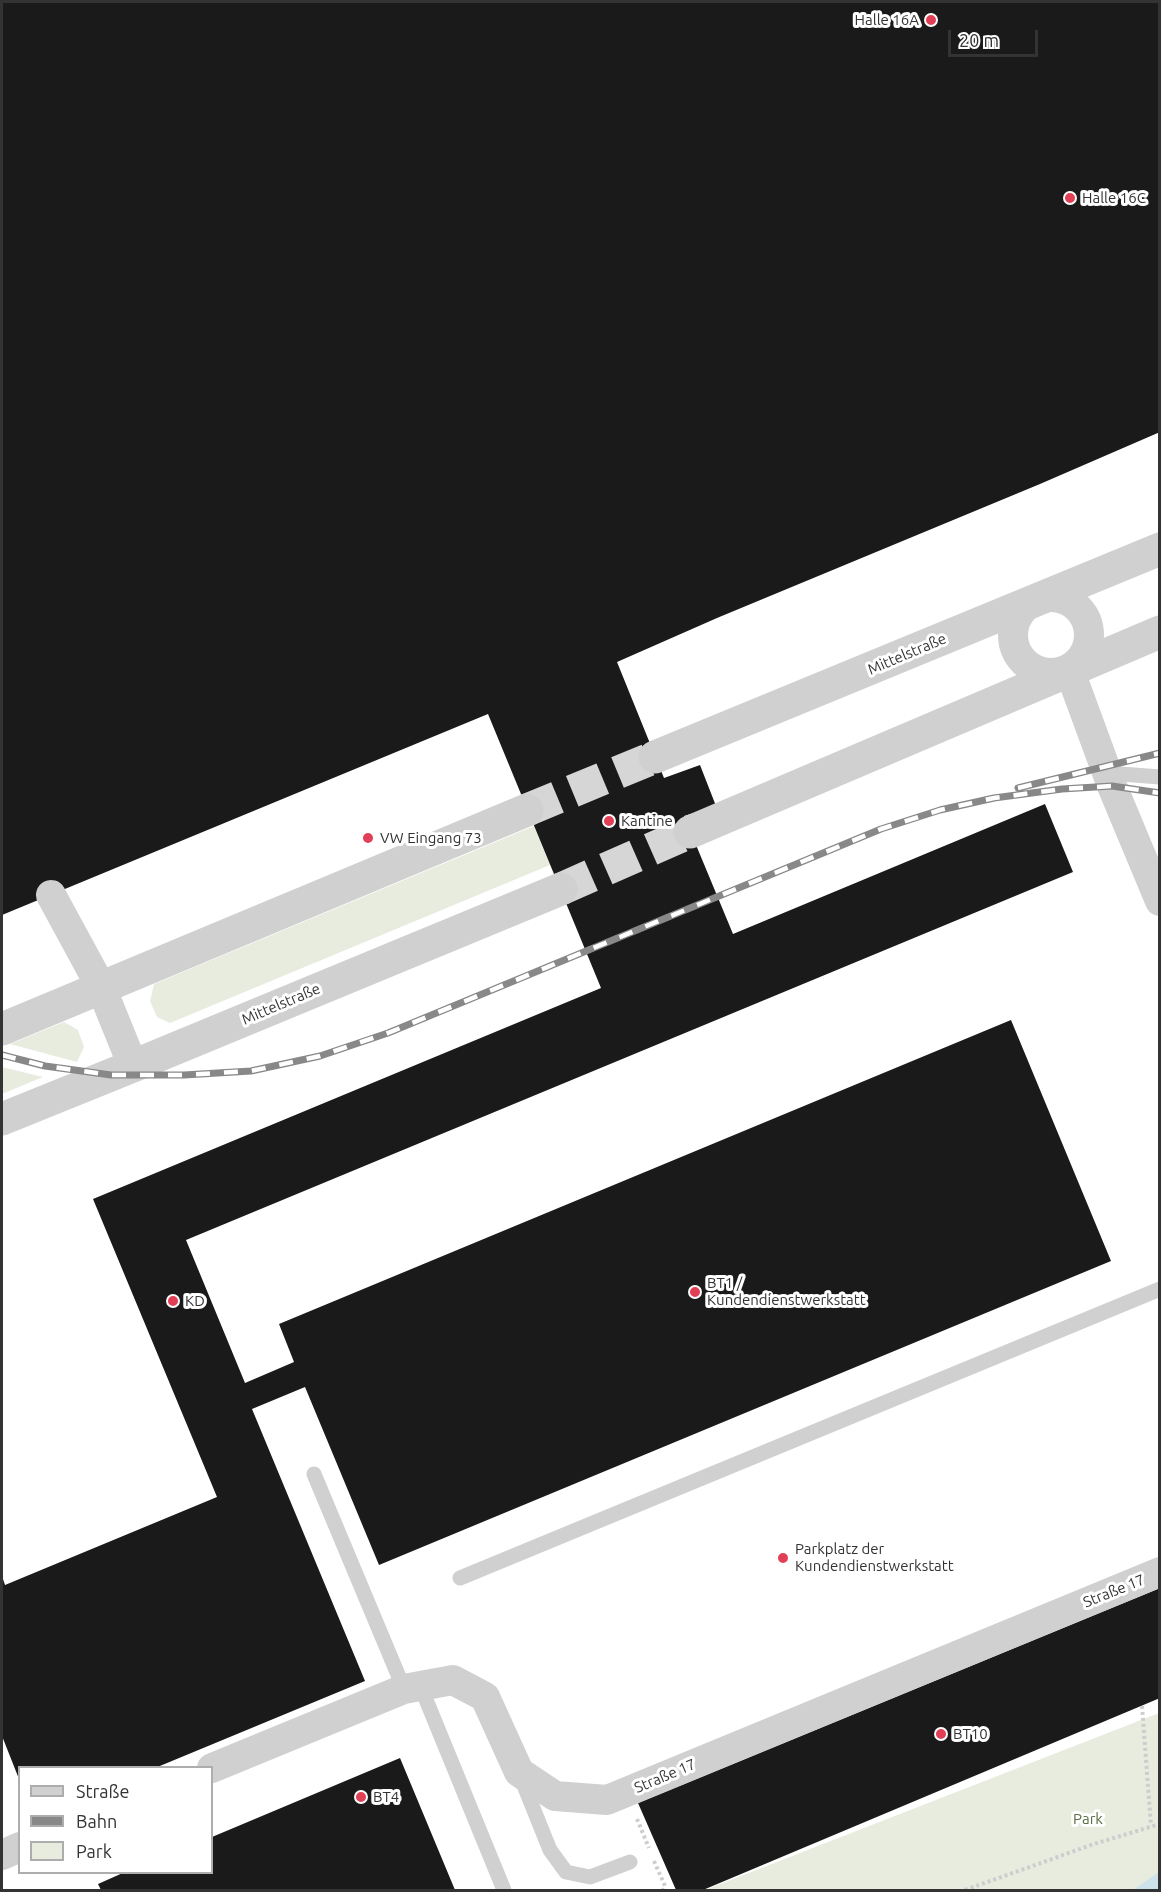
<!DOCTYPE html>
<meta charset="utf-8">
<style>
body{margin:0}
#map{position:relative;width:1161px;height:1892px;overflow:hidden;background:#fff;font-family:Ubuntu,sans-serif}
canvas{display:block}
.frame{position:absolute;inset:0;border:3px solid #333;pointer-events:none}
.legend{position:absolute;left:18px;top:1766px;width:195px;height:108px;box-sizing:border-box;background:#fff;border:2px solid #adadad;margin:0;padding:8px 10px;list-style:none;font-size:18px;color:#333}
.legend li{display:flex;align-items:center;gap:12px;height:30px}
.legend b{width:30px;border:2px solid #adadad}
.scale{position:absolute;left:948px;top:30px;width:90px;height:27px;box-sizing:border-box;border:3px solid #333;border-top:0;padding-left:8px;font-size:18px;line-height:21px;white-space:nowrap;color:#333;-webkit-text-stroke:4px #fff;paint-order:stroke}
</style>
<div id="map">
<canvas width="1161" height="1892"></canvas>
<div class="frame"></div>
<ul class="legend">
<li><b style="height:8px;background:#d0d0d0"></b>Straße</li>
<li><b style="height:8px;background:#888"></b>Bahn</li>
<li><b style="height:16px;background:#e7ecdf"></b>Park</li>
</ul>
<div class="scale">20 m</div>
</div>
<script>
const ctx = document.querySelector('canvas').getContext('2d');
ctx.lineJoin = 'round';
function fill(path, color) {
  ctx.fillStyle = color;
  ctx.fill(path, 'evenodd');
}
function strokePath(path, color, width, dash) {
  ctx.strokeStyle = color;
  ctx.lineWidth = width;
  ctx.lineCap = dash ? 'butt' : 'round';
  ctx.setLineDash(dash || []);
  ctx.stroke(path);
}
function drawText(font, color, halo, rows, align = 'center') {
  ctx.font = font + ' Ubuntu,sans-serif';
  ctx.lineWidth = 6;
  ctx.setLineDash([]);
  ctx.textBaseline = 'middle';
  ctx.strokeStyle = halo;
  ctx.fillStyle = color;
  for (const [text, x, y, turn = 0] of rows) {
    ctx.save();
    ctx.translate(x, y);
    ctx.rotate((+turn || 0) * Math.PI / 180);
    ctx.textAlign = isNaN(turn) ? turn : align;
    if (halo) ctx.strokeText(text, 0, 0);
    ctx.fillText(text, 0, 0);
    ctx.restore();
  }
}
fill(new Path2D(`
 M534,826L550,865L170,1023L157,1017L150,1001L154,984Z
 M64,1022L78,1030L84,1047L77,1062L10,1044Z
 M2,1067L43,1077L2,1094Z
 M1159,1713V1890H705Z`), '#e7ecdf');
fill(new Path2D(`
 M1159,1872V1890H1133Z`), '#cde2eb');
fill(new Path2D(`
 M2,2H1160V432L1040,484L717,618L617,662L664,778L700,765L716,806L684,816L733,934L1045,804L1073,872L186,1240L245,1383L294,1362L279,1324L1011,1020L1111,1261L379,1565L305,1387L252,1409L365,1681L155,1768H20L19,1779L2,1736V1576L5,1585L217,1497L93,1199L601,988L488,714L2,915Z
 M1160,1588V1698L703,1890H676L638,1803Z
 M400,1758L455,1890H101L98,1884L125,1872H212V1837Z`), '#1a1a1a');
strokePath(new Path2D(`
 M527,810L655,757
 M561,889L690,832`), '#d6d6d6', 33, [33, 16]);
strokePath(new Path2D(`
 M1142,1706L1151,1826
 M637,1819L649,1848
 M654,1861L665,1886L663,1890
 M965,1890L1094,1844L1160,1824`), '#cdcdcd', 4, [3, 3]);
strokePath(new Path2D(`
 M1108,773L1160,777
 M314,1474L404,1689
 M460,1578L1160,1289
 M420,1685L504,1890
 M521,1778L550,1850L566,1872L590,1877L630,1862`), '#d0d0d0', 15);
strokePath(new Path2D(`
 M1013 635a38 38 0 1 1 76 0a38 38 0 1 1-76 0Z
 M1069,669L1112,786L1160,901
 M51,895L101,987L133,1066
 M212,1768L404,1689L453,1680L485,1697L519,1772L555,1796L607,1800L1160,1572
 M2,1855L20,1847`), '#d0d0d0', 30);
strokePath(new Path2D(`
 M655,757L1160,549
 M690,832L1160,632
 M2,1029L527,810
 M2,1119L133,1066L561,889`), '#d0d0d0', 33);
const rail = new Path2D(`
 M1018,788L1160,753
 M2,1055L45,1066L111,1075H184L251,1071L320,1056L388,1033L881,829L940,810L994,798L1062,789L1112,786L1160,793`);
strokePath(rail, '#888', 7);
strokePath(rail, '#fff', 4.5, [14]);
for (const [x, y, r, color] of [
 [931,20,6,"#e03f56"],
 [1070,198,6,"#e03f56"],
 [609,821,6,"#e03f56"],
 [368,838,6,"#e03f56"],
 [695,1292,6,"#e03f56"],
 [173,1301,6,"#e03f56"],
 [783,1558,6,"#e03f56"],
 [941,1734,6,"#e03f56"],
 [361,1797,6,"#e03f56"]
]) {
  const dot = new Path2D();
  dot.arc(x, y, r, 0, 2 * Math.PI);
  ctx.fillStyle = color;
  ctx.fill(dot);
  strokePath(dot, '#fff', 2);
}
drawText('15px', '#333', '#fff', [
 ["Halle 16A",919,20,"right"],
 ["Halle 16C",1082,198],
 ["Kantine",621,821],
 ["VW Eingang 73",380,838],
 ["BT1 /",707,1283],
 ["Kundendienstwerkstatt",707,1300],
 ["KD",185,1301],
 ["Parkplatz der",795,1549],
 ["Kundendienstwerkstatt",795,1566],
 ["BT10",953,1734],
 ["BT4",373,1797]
], 'left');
drawText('15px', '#333', '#fff', [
 ["Mittelstraße",907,654,-23],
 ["Mittelstraße",281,1004,-23],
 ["Straße 17",1114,1591,-22],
 ["Straße 17",665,1776,-23]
]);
drawText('15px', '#596e41', '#fff', [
 ["Park",1088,1819]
]);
</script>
